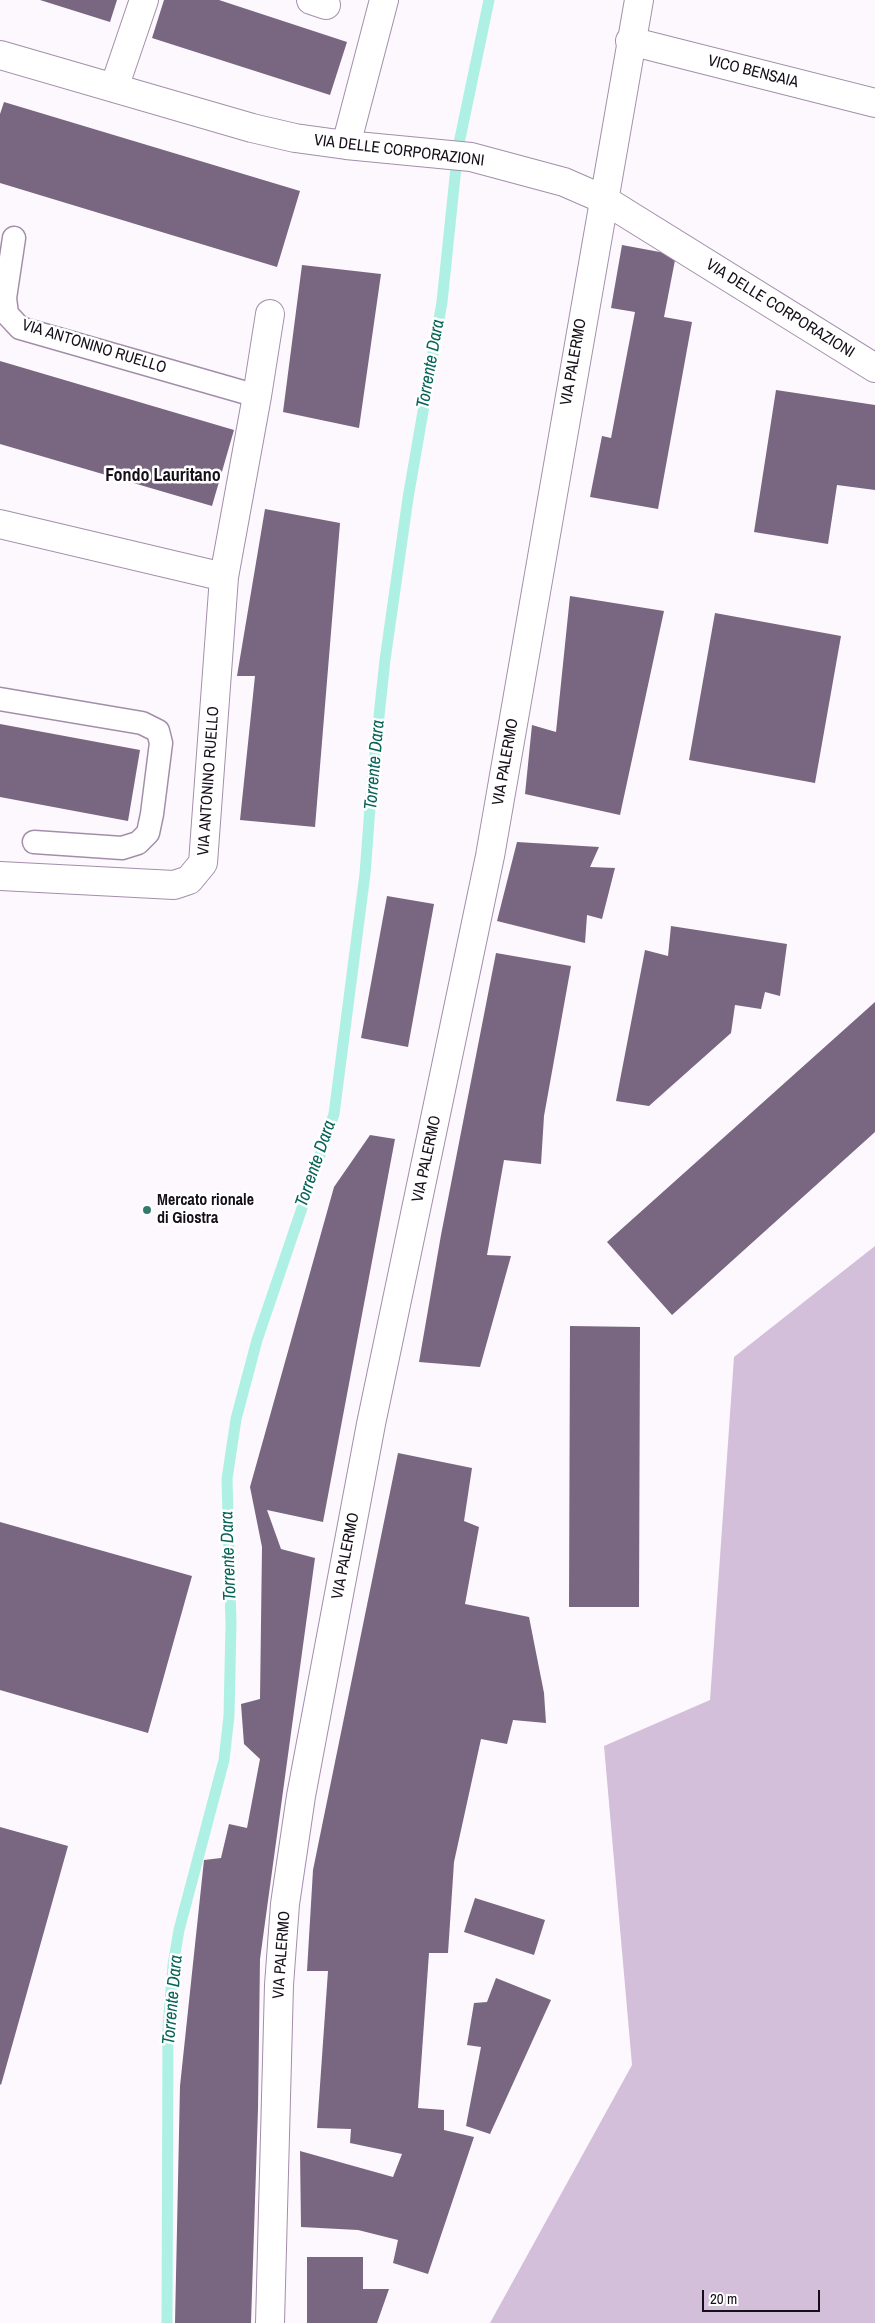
<!DOCTYPE html>
<style>
body{margin:0}
#map{position:relative;width:875px;height:2323px;overflow:hidden;background:#fcf8fe;font-family:"Archivo Narrow",sans-serif}
canvas{display:block}
.scale{position:absolute;left:702px;top:2290px;width:118px;height:22px;box-sizing:border-box;border:2px solid #160f19;border-top:0;padding-left:6px;font-size:15px;line-height:18px;white-space:nowrap;color:#160f19;-webkit-text-stroke:4px #fff;paint-order:stroke}
</style>
<div id="map">
<canvas width="875" height="2323"></canvas>
<div class="scale">20 m</div>
</div>
<script>
const ctx = document.querySelector('canvas').getContext('2d');
ctx.lineJoin = 'round';
function fill(path, color) {
  ctx.fillStyle = color;
  ctx.fill(path, 'evenodd');
}
function strokePath(path, color, width, dash) {
  ctx.strokeStyle = color;
  ctx.lineWidth = width;
  ctx.lineCap = dash ? 'butt' : 'round';
  ctx.setLineDash(dash || []);
  ctx.stroke(path);
}
function drawText(font, color, halo, rows, align = 'center') {
  ctx.font = font + ' "Archivo Narrow",sans-serif';
  ctx.lineWidth = 5;
  ctx.setLineDash([]);
  ctx.textBaseline = 'middle';
  ctx.strokeStyle = halo;
  ctx.fillStyle = color;
  for (const [text, x, y, turn = 0] of rows) {
    ctx.save();
    ctx.translate(x, y);
    ctx.rotate((+turn || 0) * Math.PI / 180);
    ctx.textAlign = isNaN(turn) ? turn : align;
    if (halo) ctx.strokeText(text, 0, 0);
    ctx.fillText(text, 0, 0);
    ctx.restore();
  }
}
fill(new Path2D(`
 M875,1246V2323H490L632,2065L604,1746L710,1700L734,1357Z`), '#d3bfda');
strokePath(new Path2D(`
 M167,2323L168,2027L173,1965L179,1930L224,1760L229,1716L231,1624L227,1479L236,1419L257,1340L334,1114L365,874L372,781L385,660L408,498L442,302L458,148L489,0`), '#aef1e4', 11);
fill(new Path2D(`
 M40,0H117L110,22Z
 M164,0H219L347,42L330,95L152,38Z
 M4,102L300,191L277,267L0,183V114Z
 M622,245L676,255L664,317L692,322L658,509L590,497L602,436L611,438L635,312L611,308Z
 M302,265L381,274L359,428L283,412Z
 M0,361L234,430L212,506L0,444Z
 M776,390L875,405V490L837,485L828,544L754,532Z
 M265,509L340,523L315,827L240,820L255,676H237Z
 M570,596L664,611L620,815L525,794L532,725L556,732Z
 M715,613L841,636L815,783L689,760Z
 M0,724L140,750L128,821L0,797Z
 M517,842L599,847L590,867L615,868L602,919L587,915L585,943L497,921Z
 M387,896L434,904L408,1047L361,1038Z
 M671,926L787,944L780,996L765,992L761,1009L735,1005L731,1033L649,1106L616,1101L645,950L668,956Z
 M496,953L571,966L544,1116L541,1164L504,1160L487,1255L511,1256L480,1367L419,1362L441,1235Z
 M875,1002V1132L672,1315L607,1242Z
 M370,1135L395,1139L323,1522L267,1510L281,1549L315,1558L260,1959L258,2109L251,2323H175L180,2086L204,1860L221,1858L229,1824L247,1828L260,1759L244,1744L241,1704L260,1699L262,1547L250,1487L334,1187Z
 M570,1326L640,1327L639,1607H569Z
 M398,1453L472,1468L464,1521L479,1527L465,1604L529,1617L544,1693L546,1723L513,1720L507,1744L481,1739L454,1862L448,1953H429L418,2108L444,2110V2130L474,2137L428,2274L393,2263L398,2240L358,2230L301,2227L300,2151L393,2177L402,2154L350,2143L351,2129L317,2128L328,1971H307L313,1870Z
 M0,1522L192,1576L148,1733L0,1690Z
 M0,1827L68,1846L1,2085L0,2084Z
 M475,1898L545,1920L534,1955L464,1932Z
 M496,1978L551,2000L490,2134L466,2126L481,2047L467,2045L474,2003L487,2002Z
 M307,2257H363V2289H389L377,2323H307Z`), '#796680');
const lane = new Path2D(`
 M14,238L5,298L7,314L20,328L257,396
 M0,699L142,723L158,731L161,743L152,814L148,833L138,843L122,848L34,842`);
const street = new Path2D(`
 M311,0L326,5
 M630,41L875,103
 M0,55L252,128L295,138L346,145L471,157L564,182L603,199L875,368
 M114,88L144,0
 M346,145L384,0
 M0,524L224,577
 M0,876L174,885L189,880L203,863L224,577L257,396L270,314
 M270,2323L279,1985L285,1904L301,1796L371,1424L490,856L639,0`);
strokePath(lane, '#a38eaa', 25);
strokePath(street, '#a38eaa', 30);
strokePath(lane, '#fff', 22);
strokePath(street, '#fff', 28);
for (const [x, y, r, color] of [
 [147,1210,5,"#34796d"]
]) {
  const dot = new Path2D();
  dot.arc(x, y, r, 0, 2 * Math.PI);
  ctx.fillStyle = color;
  ctx.fill(dot);
  strokePath(dot, '#fff', 2);
}
drawText('16px', '#160f19', '#fff', [
 ["VICO BENSAIA",753,72,14],
 ["VIA DELLE CORPORAZIONI",399,151,7],
 ["VIA DELLE CORPORAZIONI",780,309,32],
 ["VIA ANTONINO RUELLO",94,347,17],
 ["VIA PALERMO",574,362,-80],
 ["VIA PALERMO",506,762,-80],
 ["VIA ANTONINO RUELLO",209,781,-86],
 ["VIA PALERMO",427,1159,-78],
 ["VIA PALERMO",346,1556,-79],
 ["VIA PALERMO",282,1955,-86]
]);
drawText('bold 16px', '#160f19', '#fff', [
 ["Mercato rionale",157,1201],
 ["di Giostra",157,1219]
], 'left');
drawText('italic 18px', '#076458', '#fff', [
 ["Torrente Dara",431,364,-80],
 ["Torrente Dara",375,765,-85],
 ["Torrente Dara",316,1164,-71],
 ["Torrente Dara",229,1556,-92],
 ["Torrente Dara",173,2000,-85]
]);
drawText('bold 18px', '#160f19', '#fff', [
 ["Fondo Lauritano",163,476]
]);
</script>
